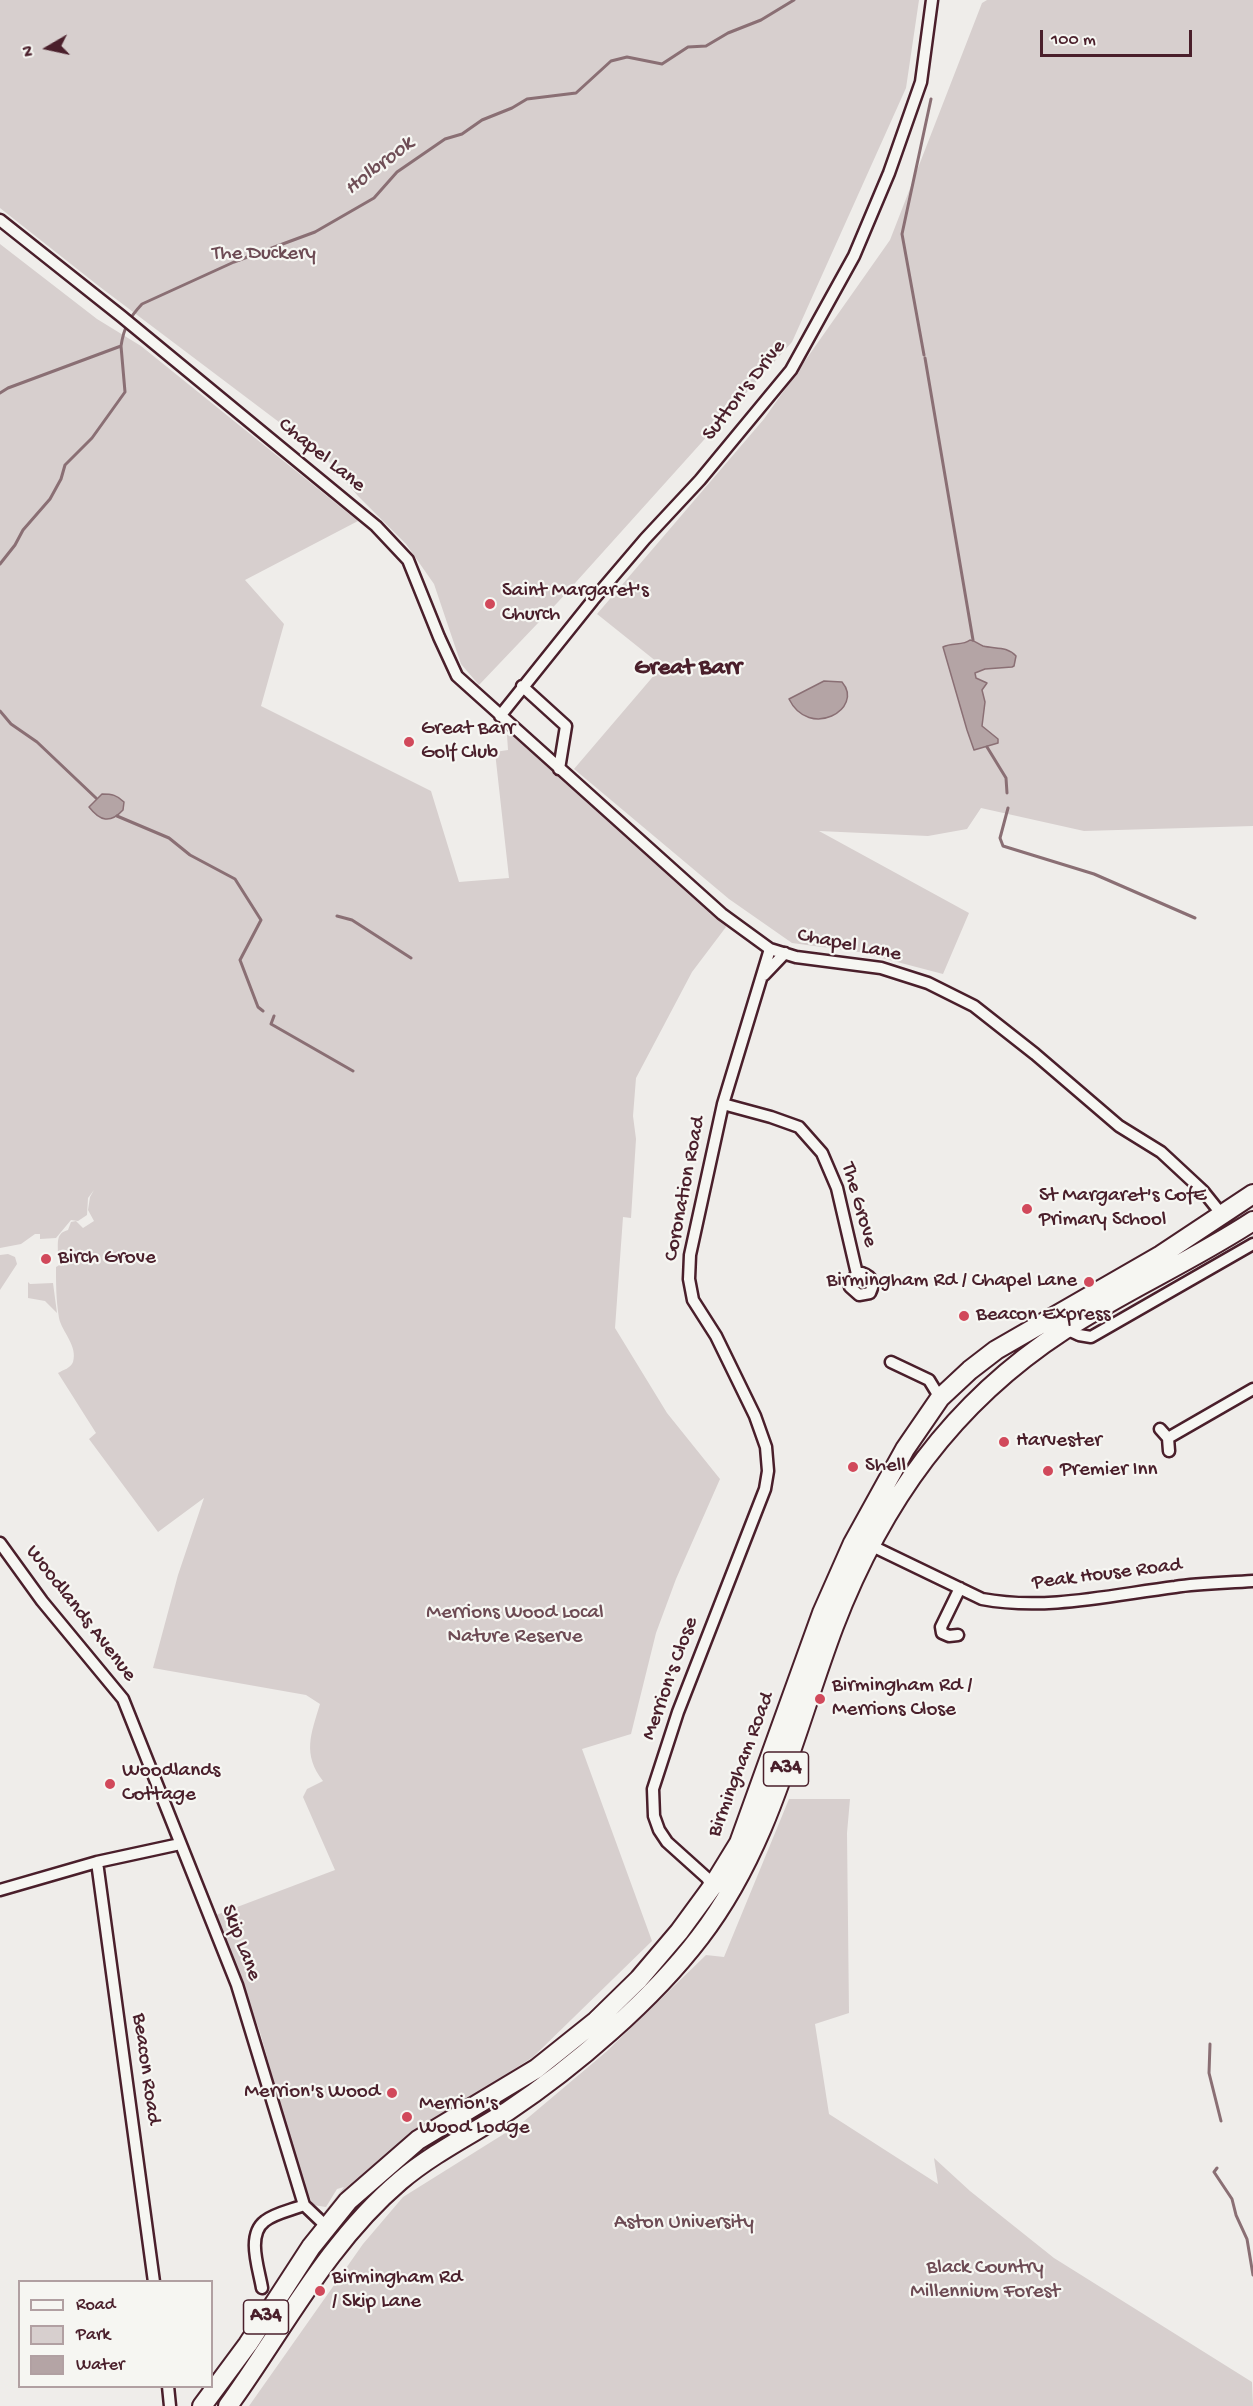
<!DOCTYPE html>
<style>
body{margin:0}
#map{position:relative;width:1253px;height:2406px;overflow:hidden;background:#efedea;font-family:"Gochi Hand",sans-serif}
canvas{display:block}
.legend{position:absolute;left:18px;top:2280px;width:195px;height:108px;box-sizing:border-box;background:#f6f6f2;border:2px solid #b1a0a2;margin:0;padding:8px 10px;list-style:none;font-size:18px;color:#4a1f2b}
.legend li{display:flex;align-items:center;gap:12px;height:30px}
.legend b{width:30px;border:2px solid #b1a0a2}
.north{position:absolute;left:18px;top:18px;width:60px;height:60px;-webkit-text-stroke:4px #f6f6f2;paint-order:stroke;rotate:261deg;font-size:16px;font-weight:700;line-height:24px;text-align:center;color:#4a1f2b}
.north::after{content:'';display:block;margin:auto;width:21px;height:27px;background:#4a1f2b;clip-path:polygon(50% 0,100% 100%,50% 72%,0 100%)}
.scale{position:absolute;left:1040px;top:30px;width:152px;height:27px;box-sizing:border-box;border:3px solid #4a1f2b;border-top:0;padding-left:8px;font-size:18px;line-height:21px;white-space:nowrap;color:#4a1f2b;-webkit-text-stroke:4px #f6f6f2;paint-order:stroke}
</style>
<div id="map">
<canvas width="1253" height="2406"></canvas>
<ul class="legend">
<li><b style="height:8px;background:#f6f6f2"></b>Road</li>
<li><b style="height:16px;background:#d7cfce"></b>Park</li>
<li><b style="height:16px;background:#b4a4a5"></b>Water</li>
</ul>
<div class="north">N</div>
<div class="scale">100 m</div>
</div>
<script>
const ctx = document.querySelector('canvas').getContext('2d');
ctx.lineJoin = 'round';
function fill(path, color) {
  ctx.fillStyle = color;
  ctx.fill(path, 'evenodd');
}
function strokePath(path, color, width, dash) {
  ctx.strokeStyle = color;
  ctx.lineWidth = width;
  ctx.lineCap = dash ? 'butt' : 'round';
  ctx.setLineDash(dash || []);
  ctx.stroke(path);
}
function drawText(font, color, halo, rows, align = 'center') {
  ctx.font = font + ' "Gochi Hand",sans-serif';
  ctx.lineWidth = 4.5;
  ctx.setLineDash([]);
  ctx.textBaseline = 'middle';
  ctx.strokeStyle = halo;
  ctx.fillStyle = color;
  for (const [text, x, y, turn = 0] of rows) {
    ctx.save();
    ctx.translate(x, y);
    ctx.rotate((+turn || 0) * Math.PI / 180);
    ctx.textAlign = isNaN(turn) ? turn : align;
    if (halo) ctx.strokeText(text, 0, 0);
    ctx.fillText(text, 0, 0);
    ctx.restore();
  }
}
fill(new Path2D(`
 M0,0H919L906,88L792,342L558,602L479,685L461,664L434,584L406,544L358,496L324,456L100,287L0,208Z
 M987,0H1253V826L1084,831L981,808L967,829L928,836L819,831L969,913L943,974L859,952L792,943L729,899L574,769L662,666L597,614L764,419L890,240L982,3Z
 M0,244L97,319L141,346L358,521L245,580L284,624L261,706L431,791L459,882L509,878L495,752L508,750L507,735L515,736L723,920L726,927L692,972L636,1078L633,1116L636,1139L631,1218L623,1217L615,1328L667,1413L720,1479L676,1579L656,1633L631,1734L582,1749L652,1941L533,2057L444,2114L318,2220L344,2187L337,2189L326,2207L313,2205L300,2175L260,2032L216,1915L335,1870L303,1797L307,1789L323,1781C302,1754 311,1734 320,1704L306,1695L153,1668L178,1575L204,1498L158,1532L89,1439L96,1433L58,1373C63,1370 71,1368 73,1362C78,1346 62,1332 59,1318C56,1299 56,1284 56,1267L61,1264L64,1266V1254L61,1255L58,1253C58,1242 56,1233 68,1230L71,1222L76,1221L83,1228L94,1221L88,1210L90,1197L94,1190L88,1198L87,1215L78,1221L71,1220L56,1238L40,1239V1234H35L21,1244L0,1248Z
 M8,1254L15,1257L17,1264L0,1290V1255Z
 M28,1282L30,1284L53,1283L57,1313L45,1301L28,1298Z
 M789,1799H850L847,1833L849,2013L815,2024L829,2114L938,2184L934,2158L970,2191L1054,2258L1252,2382L1253,2406H249L363,2244L403,2197L523,2122L606,2052L706,1955L724,1957Z`), '#d7cfce');
const water = new Path2D(`
 M970,640C976,641 978,644 983,646C995,649 1007,646 1016,656L1014,666L1012,667L985,669L975,673L976,678L987,683L982,690L985,702L982,726L998,739V743L974,750L967,730L943,647C952,642 963,646 970,640Z
 M824,681L842,682C865,709 809,740 789,699Z
 M102,794C112,794 117,795 124,802L123,810C110,824 100,821 89,807Z`);
fill(water, '#b4a4a5');
strokePath(water, '#8a6f74', 1.5);
strokePath(new Path2D(`
 M924,355L902,234L931,99
 M925,358L973,640
 M0,393L8,388L121,346C124,327 129,318 142,304L234,262L315,232L374,198L397,172L445,139L462,134L482,120L512,108L527,99L576,93L611,61L627,57L662,64L688,47L706,46L728,33L761,20L794,0
 M0,564L15,545L23,530L50,499L61,479L65,465L92,438L125,392L121,346
 M0,711L11,724L37,742L96,798
 M987,747L1006,778L1007,793
 M1008,808L1000,838L1003,846L1094,874L1195,918
 M117,816L169,838L190,855L235,879L261,920L240,960L258,1007L263,1011
 M337,916L352,920L411,958
 M274,1016L271,1024L353,1071
 M1210,2044L1209,2073L1221,2121
 M1217,2168L1214,2172L1232,2199L1236,2215L1247,2239L1253,2275`), '#8a6f74', 3);
const minor = new Path2D(`
 M0,220L121,316L376,526L408,560L439,637L457,676L722,914L770,949L796,957L881,968L928,983L974,1006L1035,1054L1119,1126L1161,1152L1203,1191L1223,1216
 M522,686L566,726L559,769
 M500,716L593,600L645,539L700,480L791,370L854,256L889,173L921,82L932,0
 M764,975L785,953
 M723,1104L771,1117L799,1127L822,1153L837,1188L857,1274L851,1281L850,1287L859,1295L870,1293C875,1283 873,1277 862,1273L857,1274
 M1066,1329L1079,1335L1091,1337L1253,1244
 M891,1362L929,1380L940,1398
 M1160,1429L1168,1438L1169,1451
 M1168,1438L1253,1389
 M0,1543L42,1601L123,1699L237,1985L304,2205L326,2226
 M870,1545L982,1599C1046,1611 1111,1595 1175,1587C1201,1583 1227,1583 1253,1581
 M958,1635L949,1636L942,1633L941,1627L960,1588
 M97,1862L154,2282
 M712,1887L707,1878L667,1842L659,1830L654,1816L653,1789L678,1712L765,1489L768,1471L766,1447L755,1416L716,1336L693,1300L689,1279L690,1255L723,1104L770,949
 M0,1890L97,1862L180,1844
 M262,2288C259,2269 246,2235 265,2221C275,2213 292,2210 304,2205
 M168,2386L170,2406`);
const trunk = new Path2D(`
 M202,2406L248,2344L311,2247L348,2201L418,2140L536,2069L596,2021L639,1979L679,1932L712,1887L739,1843L822,1613L853,1543L905,1449L940,1398L970,1370L996,1350L1161,1255L1253,1194
 M228,2406C283,2330 327,2243 400,2181C433,2153 472,2134 508,2111C574,2067 652,2000 700,1937C770,1846 794,1732 834,1626C882,1502 952,1403 1064,1330C1125,1290 1192,1261 1253,1221`);
strokePath(minor, '#4a1f2b', 15);
strokePath(trunk, '#4a1f2b', 22);
strokePath(minor, '#f6f6f2', 10);
strokePath(trunk, '#f6f6f2', 18);
for (const [x, y, r, color] of [
 [490,604,6,"#d1495b"],
 [409,742,6,"#d1495b"],
 [1027,1209,6,"#d1495b"],
 [46,1259,6,"#d1495b"],
 [1089,1282,6,"#d1495b"],
 [964,1316,6,"#d1495b"],
 [1004,1442,6,"#d1495b"],
 [853,1467,6,"#d1495b"],
 [1048,1471,6,"#d1495b"],
 [820,1699,6,"#d1495b"],
 [110,1784,6,"#d1495b"],
 [392,2093,6,"#d1495b"],
 [407,2117,6,"#d1495b"],
 [320,2291,6,"#d1495b"]
]) {
  const dot = new Path2D();
  dot.arc(x, y, r, 0, 2 * Math.PI);
  ctx.fillStyle = color;
  ctx.fill(dot);
  strokePath(dot, '#f6f6f2', 2);
}
for (const [x, y, w] of [
 [786,1769,45],
 [266,2317,45]
]) {
  const box = new Path2D();
  box.roundRect(x - w / 2, y - 17, w, 34, 4.5);
  ctx.fillStyle = '#f6f6f2';
  ctx.fill(box);
  strokePath(box, '#4a1f2b', 1.5);
}
drawText('bold 20px', '#4a1f2b', null, [
 ["A34",786,1769],
 ["A34",266,2317]
]);
drawText('21px', '#6d4b54', '#f6f6f2', [
 ["The Duckery",264,255],
 ["Merrions Wood Local",515,1614],
 ["Nature Reserve",515,1638],
 ["Aston University",684,2224],
 ["Black Country",985,2269],
 ["Millennium Forest",985,2293]
]);
drawText('21px', '#4a1f2b', '#f6f6f2', [
 ["Sutton's Drive",745,391,-52],
 ["Chapel Lane",321,456,39],
 ["Chapel Lane",849,946,11],
 ["Coronation Road",686,1189,-79],
 ["The Grove",858,1205,74],
 ["Peak House Road",1107,1575,-7],
 ["Woodlands Avenue",80,1614,52],
 ["Merrion's Close",671,1679,-70],
 ["Birmingham Road",742,1765,-69],
 ["Skip Lane",240,1943,69],
 ["Beacon Road",145,2069,82]
]);
drawText('21px', '#4a1f2b', '#f6f6f2', [
 ["Saint Margaret's",502,592],
 ["Church",502,616],
 ["Great Barr",421,730],
 ["Golf Club",421,754],
 ["St Margaret's CofE",1039,1197],
 ["Primary School",1039,1221],
 ["Birch Grove",58,1259],
 ["Birmingham Rd / Chapel Lane",1077,1282,"right"],
 ["Beacon Express",976,1316],
 ["Harvester",1016,1442],
 ["Shell",865,1467],
 ["Premier Inn",1060,1471],
 ["Birmingham Rd /",832,1687],
 ["Merrions Close",832,1711],
 ["Woodlands",122,1772],
 ["Cottage",122,1796],
 ["Merrion's Wood",380,2093,"right"],
 ["Merrion's",419,2105],
 ["Wood Lodge",419,2129],
 ["Birmingham Rd",332,2279],
 ["/ Skip Lane",332,2303]
], 'left');
drawText('italic 22px', '#6f4e56', '#f6f6f2', [
 ["Holbrook",380,167,-38]
]);
drawText('bold 24px', '#4a1f2b', '#f6f6f2', [
 ["Great Barr",688,669]
]);
</script>
